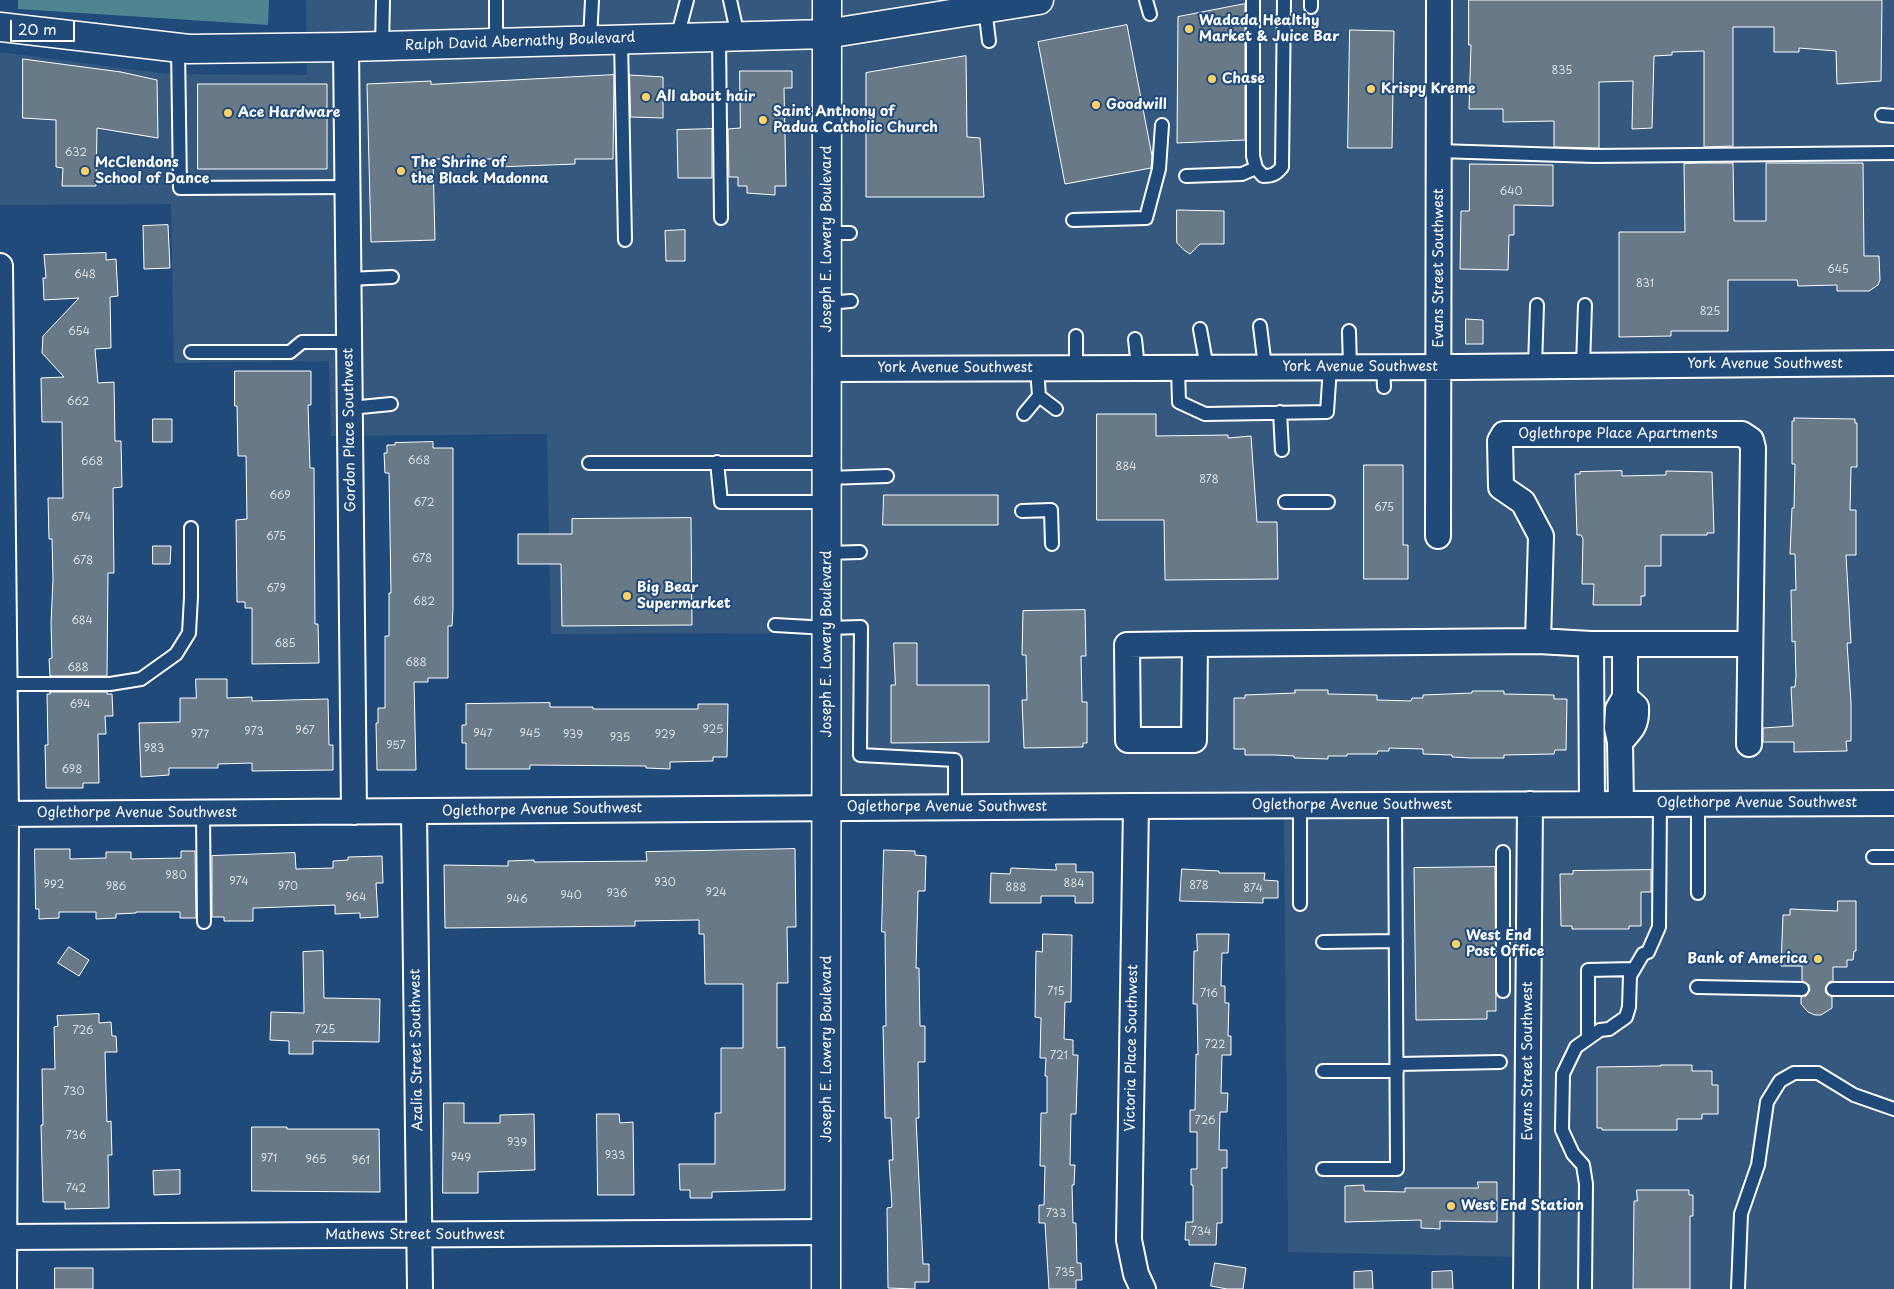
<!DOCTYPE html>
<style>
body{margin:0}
#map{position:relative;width:1894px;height:1289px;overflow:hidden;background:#1f4a7a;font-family:"Playpen Sans",sans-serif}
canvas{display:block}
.scale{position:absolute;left:10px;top:20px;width:65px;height:22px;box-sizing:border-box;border:2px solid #fff;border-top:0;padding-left:6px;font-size:15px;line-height:18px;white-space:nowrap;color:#fff;-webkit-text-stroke:4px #1f4a7a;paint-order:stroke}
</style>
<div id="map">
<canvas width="1894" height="1289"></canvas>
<div class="scale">20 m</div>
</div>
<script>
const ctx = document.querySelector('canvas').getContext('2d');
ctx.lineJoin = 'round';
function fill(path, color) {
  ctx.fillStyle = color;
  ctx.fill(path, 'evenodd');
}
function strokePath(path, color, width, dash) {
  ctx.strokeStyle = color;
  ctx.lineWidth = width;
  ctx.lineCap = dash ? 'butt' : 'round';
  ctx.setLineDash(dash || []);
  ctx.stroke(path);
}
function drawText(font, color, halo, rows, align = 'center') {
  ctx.font = font + ' "Playpen Sans",sans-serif';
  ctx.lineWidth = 4;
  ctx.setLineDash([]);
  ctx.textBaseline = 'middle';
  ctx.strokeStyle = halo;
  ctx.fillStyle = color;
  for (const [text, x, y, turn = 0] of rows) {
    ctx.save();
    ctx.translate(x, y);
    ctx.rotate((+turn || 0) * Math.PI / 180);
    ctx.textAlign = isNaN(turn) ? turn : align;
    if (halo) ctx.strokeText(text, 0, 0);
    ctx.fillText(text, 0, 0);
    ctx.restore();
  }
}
fill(new Path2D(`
 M306,0H1894V1289H1515V1257L1288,1252L1284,812H813L815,633L551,634L547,434L331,436L329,361L174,363L171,204L0,205V52L167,74L307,75Z`), '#35587e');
fill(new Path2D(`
 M18,0H269L268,25L18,9Z`), '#508491');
const building = new Path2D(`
 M1469,0H1882L1881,81L1837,84L1836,51L1799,48V52H1774V27H1733V146L1704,147V51L1672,52V55L1654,56L1652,128L1632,129L1633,81L1599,82V148L1554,147V121L1503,122V109H1469L1471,45H1469Z
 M1245,4V140L1177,143L1178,17Z
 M1127,25L1152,156L1151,168L1065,184L1038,42Z
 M1350,30L1394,31L1392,148H1348Z
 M966,56L967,137L980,138L984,197H866V73Z
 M23,59L121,72L157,80L158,138L97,128L96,186H62L63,168L56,167V120L23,118Z
 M740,71H792V88H784L786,186H775V195L747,193V186H738V177H729L728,129L740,128Z
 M614,75L613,159H575V164L496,167L495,159H433L435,240L371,242L367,84L431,81V84Z
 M630,75L663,77V118L631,117Z
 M198,84H327V169H198Z
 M712,129V178H678L677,130Z
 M1704,163H1733L1734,221H1766V163H1863L1864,256H1879L1880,280L1878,285L1869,291H1837V285L1798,286L1797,280H1728V331H1671V336L1619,337V232H1685L1684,164Z
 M1470,164L1553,165V206L1514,205V235H1509L1508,270L1460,269L1461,211H1469Z
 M1177,210L1224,211V244H1200L1190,254L1184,250L1177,243Z
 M168,225L170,268L144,269L143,226Z
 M685,230V261H666L665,231Z
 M106,253V260L116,259L118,296L110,297L111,348L95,349L98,383L114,382L115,441H121L122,487L113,488L114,573H108L107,676H50L49,659L52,658L51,623L53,579L52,539H49L48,498H63L62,422H42L41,378L64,377L42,353L43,336L79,298L44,300L43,278H46L44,255Z
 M1466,319L1483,320V344H1466Z
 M235,371H311V405H308L310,468H314L315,624H318L319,663L252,664V608H245V602H237L236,520L247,519L246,456H238L237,406H235Z
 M1097,414H1156V436L1228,435V438L1251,436L1257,522H1277L1278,579L1165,580L1164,520H1097Z
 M1794,418L1855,419V423H1857V467H1851L1850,510H1856V555H1846L1851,643H1847L1851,702V741H1846L1847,751L1794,752V742H1763V728L1793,726L1791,687H1795L1796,676L1795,641L1792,642L1791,590H1796L1795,554H1790L1792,508H1794L1795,464H1792V421H1794Z
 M153,419H172V442H153Z
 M433,442V448H453V609L452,626H448V678H428V682H414L416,770H377L376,723H378V708H385V636H389V593H391L389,473H385L384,453H387V445H395V443Z
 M1364,465H1403V545H1408V579H1364Z
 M1622,471V476L1666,475V471L1712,472L1714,533H1707V535H1661V566H1645V596H1641V605H1593L1594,584H1582L1583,539L1581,535H1577L1575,474H1580V472Z
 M884,495H998V525H883Z
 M691,518L692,625L562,626L561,564H518V534H572V519Z
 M153,546H171L170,564H153Z
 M1085,610L1086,656H1081L1082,702H1087V743H1083V747L1024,748L1022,700H1027L1026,655H1022L1023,611Z
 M894,643H917V685H989V742L891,743V685H895Z
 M196,679H227V698L252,697V701L328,699L329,745H333V770L252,771V763L218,764V768H169V775L141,777L139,723L180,722V698H196Z
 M1295,690H1328V694L1377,695V700L1411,701L1412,698H1423V695L1472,693V691H1504V694L1554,695V699H1567L1566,750H1555L1554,754L1504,755V758H1471L1452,757V755L1423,754V749L1389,748V751H1378L1377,754H1347V756H1328V759L1294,758V756L1275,755H1245V749H1234V698H1245V695L1295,693Z
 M50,692H107V694H112L113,716H105L106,734H98L99,783H83V788H46L45,745H48L47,694H50Z
 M550,703V707H593V709H698V704H728L727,757H713V761L670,762V769L646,768V766L530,765V769H466V743H462V725H466V704Z
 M35,849H70V859L106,858V852H131V859L181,858V851H195L196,918H180V912H136V913L116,914V918L96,919V912H59V918L39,919V909H36Z
 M795,849L796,927H787L788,983H777V1048L785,1047V1190L712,1192V1198H690V1190H680L679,1164H715V1113H721V1048H743V984H705L704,934H699V920L635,921V926L445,928L444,865L508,866V861L534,860V862L647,861L646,852Z
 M884,850L915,851V855L926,856L925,891H918L916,968H919L920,1026H925V1062H918L919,1118H916L923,1264H929V1282H915V1289L888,1288L887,1208L892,1207L889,1160H893L891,1118H885L884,1071L883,1026H886L885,932H882Z
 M295,853L296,869L333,868V861L348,860V857L382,856L383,883H376L378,917L360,918V913L335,914V905L256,908H253V921H224V917H212V856Z
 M1056,864H1076V872H1093V903H1075V896H1041V903H990L991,873L1010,874L1011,868L1056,870Z
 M1495,867L1496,1011H1487V1019L1416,1020L1414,868Z
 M1182,869L1219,871V873H1265L1264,880L1278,881V898H1263V903L1180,901Z
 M1651,870V892H1641V926H1629V929H1572V926H1561L1560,874H1573V871Z
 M1838,901H1856V951H1854L1853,960H1847V967H1833V981L1829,982L1825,989L1826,993L1832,997V1008L1821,1015H1815L1808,1012L1801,1004V997L1806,996L1810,990L1809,985L1802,981V966H1781L1783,915H1790V909L1837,911Z
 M1043,934L1072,935L1071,1002H1065L1064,1039L1073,1040V1055H1078L1076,1114H1071L1070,1165H1075L1074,1185H1072L1073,1223H1076L1077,1263H1081L1082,1280H1076V1289H1049L1045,1223H1039V1205H1044L1045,1166H1040L1041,1113H1047V1076H1045L1046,1058H1040L1041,1018L1035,1017L1036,951L1042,952Z
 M1197,934H1229L1228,953H1222L1221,986H1225V1003H1229L1228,1036H1231V1055H1222L1221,1093H1228L1227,1112H1220L1219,1150H1227V1168H1222V1223H1217L1216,1245H1189V1240H1185L1186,1222H1193V1185H1191V1169H1197V1132H1190V1110H1195L1196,1054L1198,1055L1197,1004H1193L1194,951H1197Z
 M69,947L89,960L79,976L58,963Z
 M323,951L324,998L380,999L379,1042L313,1041V1054H289V1041L270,1040L271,1012L304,1013L303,952Z
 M99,1014V1023L111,1022L112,1036H116L117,1052H105L107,1122L111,1121L112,1155H108L109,1208L65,1209V1202H43L41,1125H43L42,1069H55L54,1027L58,1026L57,1016Z
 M1661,1065H1692V1071H1712V1085H1718V1114H1702V1119H1677V1130H1602V1128H1597V1067L1661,1066Z
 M444,1103H464V1123H500V1115L534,1114L535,1170L478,1172V1193H443Z
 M597,1114H619L620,1123L633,1122L634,1195H598Z
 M252,1127H287V1129H379L380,1192L252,1191Z
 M180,1170V1194L154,1195L153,1171Z
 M1478,1182H1497V1222L1440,1221V1229L1421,1228V1220L1345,1222V1186L1364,1185V1191L1405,1192V1188H1478Z
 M1637,1190H1689V1195H1693V1216H1690V1289H1633L1634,1201H1637Z
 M1215,1263L1246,1268L1243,1289H1227L1211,1286Z
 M55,1268H93V1289H55Z
 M1372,1271L1373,1289H1354V1272Z
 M1452,1271L1453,1289H1432V1272Z`);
fill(building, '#687988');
strokePath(building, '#fff', 1);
const lane = new Path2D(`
 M496,0V43
 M730,0L738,36
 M1146,0L1150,14
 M1253,0V156L1256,168L1263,176C1273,176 1276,174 1282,167L1284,0
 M1311,0V7
 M985,8L989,41
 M719,37L721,218
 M677,38L687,0
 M590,40L592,0
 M621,40L625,240
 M382,46L383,0
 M178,47L180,188L348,187
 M1882,115L1894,116
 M1439,151L1594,156L1894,153
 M1186,176L1242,174L1256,168
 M1073,220L1146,218L1159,169L1162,125
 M827,233H850
 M348,279L392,277
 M827,303L851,301
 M1260,326L1265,367
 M1200,329L1207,368
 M1349,331L1350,367
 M1076,336V368
 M1135,339L1138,368
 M191,352H290L302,342H349
 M1535,366L1537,305
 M1583,366L1585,305
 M1383,367L1384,387
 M1178,368L1179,402L1205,414L1327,412L1330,367
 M1039,396L1056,409
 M350,408L391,404
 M1280,412L1282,450
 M1024,414L1039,396L1037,368
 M717,462L721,502H827
 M589,463H827
 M827,478L887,476
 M1285,502H1328
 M1022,511L1051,510L1052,544
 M827,553L860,552
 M775,625L827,628L861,627L860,755L955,760V807
 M4,684H110L141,679L176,654L189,633L191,597V528
 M203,813L204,922
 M1873,857H1894
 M1698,893V803
 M1300,904V805
 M1323,942L1396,941
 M1697,987L1802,989
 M1833,989H1894
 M1503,991V852
 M1588,1038V970L1634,969
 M1397,1064L1500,1062
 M1323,1071H1397
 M1323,1169H1397L1395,805
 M1585,1289L1586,1184L1583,1165L1573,1154L1562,1130L1563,1074L1576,1047L1600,1030L1609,1029L1626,1017L1629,1007L1630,976L1643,954L1648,952L1659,927L1660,803
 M1738,1289L1741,1214L1758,1165L1767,1102L1780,1081L1794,1073H1818L1854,1095L1894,1109`);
const street = new Path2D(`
 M346,47L354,812
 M0,266L6,814L4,1289
 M827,369L1458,367L1894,363
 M1438,536L1439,0
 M1538,641L1541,536L1523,502L1501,487L1500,441L1504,434H1742L1751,440L1753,448L1749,744
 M1195,644L1538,641L1591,644H1750
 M1195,644L1194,740H1128L1127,645Z
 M1591,644L1592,804
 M1620,742C1632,729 1637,725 1636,707L1625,697
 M1621,804L1620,742L1617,728L1618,709L1625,697V644
 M1136,806L1129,1240L1136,1274L1143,1289
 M414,812L420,1289
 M0,814L1136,806L1894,803
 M4,1237L826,1232
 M1526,1289L1530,804`);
const secondary = new Path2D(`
 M0,27L189,49L346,47L826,34L1039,0
 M826,1289L827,0`);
strokePath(lane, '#fff', 16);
strokePath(street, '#fff', 28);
strokePath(secondary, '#fff', 31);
strokePath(lane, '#1f4a7a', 12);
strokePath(street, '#1f4a7a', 24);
strokePath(secondary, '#1f4a7a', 28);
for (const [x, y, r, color] of [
 [1189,29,5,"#ffd166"],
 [1212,79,5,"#ffd166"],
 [1371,89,5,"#ffd166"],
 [646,97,5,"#ffd166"],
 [1096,105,5,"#ffd166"],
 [228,113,5,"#ffd166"],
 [763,120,5,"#ffd166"],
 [85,171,5,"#ffd166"],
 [401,171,5,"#ffd166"],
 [627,596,5,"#ffd166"],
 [1456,944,5,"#ffd166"],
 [1818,959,5,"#ffd166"],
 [1451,1206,5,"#ffd166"]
]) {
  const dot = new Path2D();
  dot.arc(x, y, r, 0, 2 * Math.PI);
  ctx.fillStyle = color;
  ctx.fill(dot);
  strokePath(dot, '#1f4a7a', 2);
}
drawText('11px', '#d9dee1', null, [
 ["835",1562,71],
 ["632",76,153],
 ["640",1511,192],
 ["645",1838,270],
 ["648",85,275],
 ["831",1645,284],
 ["825",1710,312],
 ["654",79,332],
 ["662",78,402],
 ["668",419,461],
 ["668",92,462],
 ["884",1126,467],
 ["878",1209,480],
 ["669",280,496],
 ["672",424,503],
 ["675",1384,508],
 ["674",81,518],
 ["675",276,537],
 ["678",422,559],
 ["678",83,561],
 ["679",276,589],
 ["682",424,602],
 ["684",82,621],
 ["685",285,644],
 ["688",416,663],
 ["688",78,668],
 ["694",80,705],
 ["925",713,730],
 ["967",305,731],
 ["973",254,732],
 ["947",483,734],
 ["945",530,734],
 ["977",200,735],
 ["939",573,735],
 ["929",665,735],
 ["935",620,738],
 ["957",396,746],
 ["983",154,749],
 ["698",72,770],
 ["980",176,876],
 ["974",239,882],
 ["930",665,883],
 ["884",1074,884],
 ["992",54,885],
 ["878",1199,886],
 ["986",116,887],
 ["970",288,887],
 ["888",1016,888],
 ["874",1253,889],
 ["924",716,893],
 ["936",617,894],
 ["940",571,896],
 ["964",356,898],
 ["946",517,900],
 ["715",1056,992],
 ["716",1209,994],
 ["725",325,1030],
 ["726",83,1031],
 ["722",1215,1045],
 ["721",1059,1056],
 ["730",74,1092],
 ["726",1205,1121],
 ["736",76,1136],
 ["939",517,1143],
 ["933",615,1156],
 ["949",461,1158],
 ["971",269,1159],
 ["965",316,1160],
 ["961",361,1161],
 ["742",76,1189],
 ["733",1056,1214],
 ["734",1201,1232],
 ["735",1065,1273]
]);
drawText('bold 14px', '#fff', '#1f4a7a', [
 ["Wadada Healthy",1199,21],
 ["Market & Juice Bar",1199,37],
 ["Chase",1222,79],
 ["Krispy Kreme",1381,89],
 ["All about hair",656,97],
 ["Goodwill",1106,105],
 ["Saint Anthony of",773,112],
 ["Padua Catholic Church",773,128],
 ["Ace Hardware",238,113],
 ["McClendons",95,163],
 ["School of Dance",95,179],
 ["The Shrine of",411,163],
 ["the Black Madonna",411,179],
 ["Big Bear",637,588],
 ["Supermarket",637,604],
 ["West End",1466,936],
 ["Post Office",1466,952],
 ["Bank of America",1808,959,"right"],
 ["West End Station",1461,1206]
], 'left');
drawText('14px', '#fff', '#1f4a7a', [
 ["Ralph David Abernathy Boulevard",520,42,-2],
 ["Joseph E. Lowery Boulevard",827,239,-90],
 ["Evans Street Southwest",1439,268,-90],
 ["York Avenue Southwest",1765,364],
 ["York Avenue Southwest",1360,367],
 ["York Avenue Southwest",955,368],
 ["Gordon Place Southwest",350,430,-91],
 ["Oglethrope Place Apartments",1618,434],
 ["Joseph E. Lowery Boulevard",827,644,-90],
 ["Oglethorpe Avenue Southwest",1757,803],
 ["Oglethorpe Avenue Southwest",1352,805],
 ["Oglethorpe Avenue Southwest",947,807],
 ["Oglethorpe Avenue Southwest",542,810,-1],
 ["Oglethorpe Avenue Southwest",137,813],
 ["Victoria Place Southwest",1132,1048,-89],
 ["Joseph E. Lowery Boulevard",827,1049,-90],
 ["Azalia Street Southwest",417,1050,-91],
 ["Evans Street Southwest",1528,1061,-90],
 ["Mathews Street Southwest",415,1235]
]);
</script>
